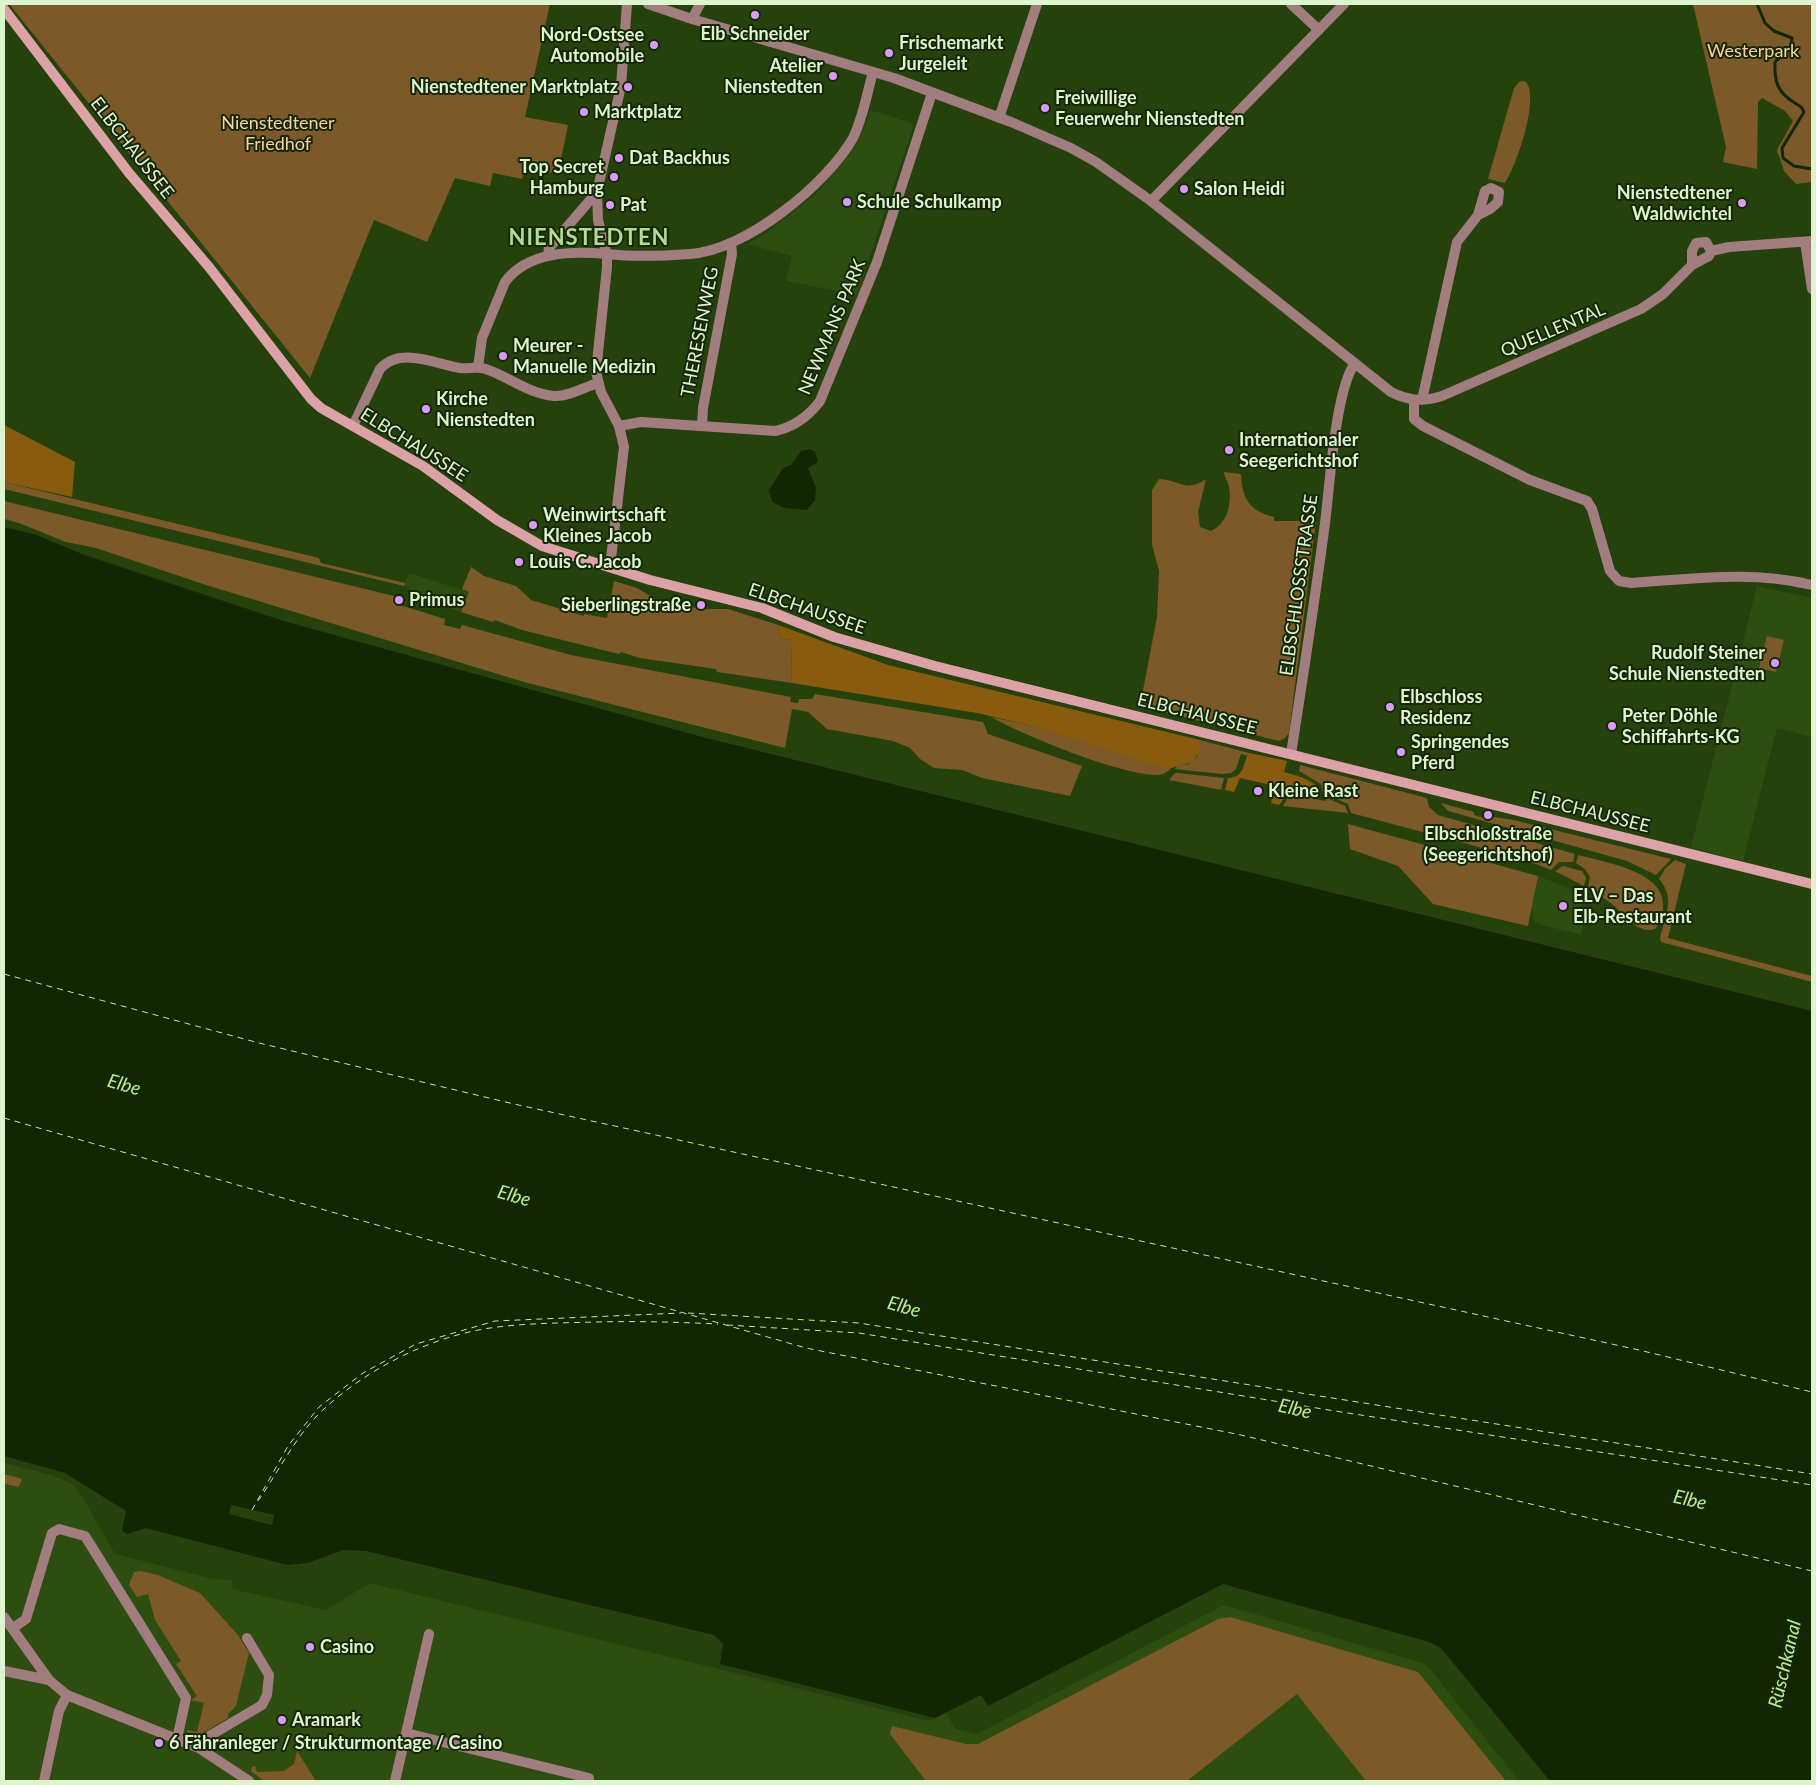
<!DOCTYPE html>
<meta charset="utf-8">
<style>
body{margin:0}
#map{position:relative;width:1816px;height:1785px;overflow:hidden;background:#26420c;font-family:Lato,sans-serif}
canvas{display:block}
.frame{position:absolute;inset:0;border:5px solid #ddf4cf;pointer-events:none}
</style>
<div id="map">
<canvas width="1816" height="1785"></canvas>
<div class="frame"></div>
</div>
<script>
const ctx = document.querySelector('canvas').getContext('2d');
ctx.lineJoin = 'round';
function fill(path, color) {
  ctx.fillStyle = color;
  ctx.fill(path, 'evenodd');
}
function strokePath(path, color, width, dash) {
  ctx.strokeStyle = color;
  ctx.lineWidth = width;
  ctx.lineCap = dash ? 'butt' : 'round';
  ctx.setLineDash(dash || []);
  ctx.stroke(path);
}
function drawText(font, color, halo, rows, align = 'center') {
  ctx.font = font + ' Lato,sans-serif';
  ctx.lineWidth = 4;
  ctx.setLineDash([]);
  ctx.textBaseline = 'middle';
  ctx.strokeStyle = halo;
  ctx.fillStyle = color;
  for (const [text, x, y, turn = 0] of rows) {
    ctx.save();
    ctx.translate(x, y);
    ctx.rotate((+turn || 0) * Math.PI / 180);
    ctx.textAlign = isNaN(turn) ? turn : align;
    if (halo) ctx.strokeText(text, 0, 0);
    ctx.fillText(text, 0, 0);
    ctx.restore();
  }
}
fill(new Path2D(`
 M870,110L914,124L857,295L786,281L792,256L747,244L762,236L815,195L853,150L864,129Z
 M409,573L469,592L461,612L437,604L404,586Z
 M1757,586L1812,598V737L1777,728L1743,861L1691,847Z
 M1538,876L1584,894L1578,914L1586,917L1581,935L1540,924L1534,921L1532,907Z
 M4,1463L55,1476L73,1485L82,1496L115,1554L213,1579L232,1580V1589L326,1610L370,1583L929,1721L946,1712L955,1729L977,1734L1224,1605L1426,1664L1519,1781H4Z`), '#2e4d11');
fill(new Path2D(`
 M9,4H550L525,117L568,125L558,174L525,167L522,179L493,173L490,186L455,178L427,242L374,220L310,378Z
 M1693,4H1812V182L1796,184L1784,171L1777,150L1793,121L1785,111L1762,98L1758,102L1757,169L1723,162L1726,147Z
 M1523,81L1526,82C1540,98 1516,167 1505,183L1488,179L1514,88L1519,82Z
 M1224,472L1241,474C1242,498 1249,511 1274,517V521H1316L1289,733L1285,738L1279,741L1140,706L1157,617L1159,571L1152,544V490L1159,479C1180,480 1186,493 1206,479L1198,512L1200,527L1211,531C1227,524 1232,504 1229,487C1228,481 1224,477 1224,472Z
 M4,482L319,558L321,563L405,583L404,586L4,489Z
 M4,501L398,597L400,605L445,619L444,625L460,629L462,625L571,655L791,697L790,702L798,703L799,699H812L815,694L983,722L988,734L1082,766L1070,796L982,778L962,770L934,768L920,759L910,748L893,741L827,729L808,712L792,709L785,748L524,682L206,585L96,548L66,542L19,523L4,519Z
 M471,567L484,576L516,586L531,600L584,616V614L607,618L614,581L637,588L662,603L704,609H728L778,625L780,638L791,640L792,683L717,672L716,669L640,658L621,652L619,654L522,630L495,620L493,622L461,612L469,592L462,589Z
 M1767,636L1784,640L1776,672L1759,668Z
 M991,717L1024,724L1171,769C1167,772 1162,775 1157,775C1120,775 1025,736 991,717Z
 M1200,740L1249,753L1248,756L1241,754L1236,769L1231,773L1222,774L1175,769L1177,766L1189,764L1197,757Z
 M1300,765L1427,798L1429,807L1438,815L1575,854L1573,862H1559L1551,870L1520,858L1351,813L1348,804L1323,793L1321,784L1299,771Z
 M1175,773H1178L1224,778L1221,790L1169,780Z
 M1306,794L1315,796V799L1326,801L1327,798L1345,806L1348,813L1283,806L1287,799Z
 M1441,803L1474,812V815L1487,819L1488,816L1514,820L1671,859L1656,875L1627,861L1448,811Z
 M1348,824L1538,876L1528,926L1433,904L1398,866L1350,849Z
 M1578,855C1604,862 1666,871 1663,907C1662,915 1660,923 1655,929C1638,935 1623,913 1612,904C1604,898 1596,893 1588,888L1590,877L1585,869L1576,863Z
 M1675,860L1686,864L1668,938L1812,976V982L1661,942L1660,938C1665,917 1676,898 1659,879L1665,869Z
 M1563,866L1582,871L1586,878L1584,886L1555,871Z
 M4,1474L22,1479L19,1487L5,1484L4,1490Z
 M141,1571L158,1575L200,1593L238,1635L249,1653L236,1706L228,1714V1718L196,1737L187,1732V1730L197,1732L204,1703L191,1700L197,1696L176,1664L181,1661L155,1620L148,1594L137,1597L129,1585L134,1572Z
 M1230,1617L1418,1672L1506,1781H1366L1297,1694L1187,1781H926L890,1734L892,1726L966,1744H978L1218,1619Z
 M297,1751L316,1781H264L251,1771L252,1767L255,1766L257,1772L284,1771L294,1764Z`), '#7c5928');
fill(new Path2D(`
 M4,425L75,462L72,497L4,482Z
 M778,625L888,665L1200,740L1199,752L1193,762L1168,769L1024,724L977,713L792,683L791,640L780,638Z
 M1249,753L1287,761L1284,772C1296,775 1310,779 1319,788V793L1307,792L1286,796L1279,805L1271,803L1275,786L1240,778L1234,792L1225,790L1228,778C1246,777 1242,763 1249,753Z`), '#895b0e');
fill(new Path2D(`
 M810,449L815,452L818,462L808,468L816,488L815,500L807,510L784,508L772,502L769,490L783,468L791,465L801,451Z
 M4,527L34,534L85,555L284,621L706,738L1812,1011V1781H1550L1441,1648L1429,1642L1223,1584L988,1706L981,1695L935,1718L720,1664L723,1644L714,1635L366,1551L343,1550L308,1563L287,1565L146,1528L127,1534L122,1531L126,1511L65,1473L4,1456Z`), '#132604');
fill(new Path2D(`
 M231,1505L274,1515L272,1525L229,1514Z`), '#26420c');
strokePath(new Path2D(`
 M1757,4L1765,23L1774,31L1792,38C1792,51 1784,53 1775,62C1774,82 1778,93 1795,103C1800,106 1802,107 1804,112L1782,148L1783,158L1794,166L1812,169`), '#132604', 3);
strokePath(new Path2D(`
 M4,974L259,1043L514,1104L1639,1350L1812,1392
 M4,1118L806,1348L1241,1435L1812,1571
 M688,1313L859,1323L1812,1474
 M727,1325L859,1333L1335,1411L1812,1485
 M258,1501C279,1471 297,1433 325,1408C369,1368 430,1337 490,1328C525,1323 561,1323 596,1322C637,1321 677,1322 718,1324
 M252,1510L288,1446L319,1407L363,1373L416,1344L495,1321L681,1313`), '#b9ef93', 1, [6, 5]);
strokePath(new Path2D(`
 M648,4L692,19L894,78L1011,122L1071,148L1096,162L1151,201L1391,392C1409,401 1423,402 1442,396L1641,309L1663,294L1692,265L1709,256L1711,251L1729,247L1812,241
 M1291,4L1319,30
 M692,19L700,4
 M999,118L1037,4
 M1151,201L1344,4
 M1805,242L1812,289
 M548,255L549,248L597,192
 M1692,265V251L1696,243L1706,242L1711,251
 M478,367L482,338L505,282C528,251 572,251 607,254C633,257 663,256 690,254C745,251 827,184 853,138C863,118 867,93 873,72
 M1414,400V419L1423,426L1530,480L1587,501L1592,509L1610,571L1619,581L1631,583C1692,579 1752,570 1812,585
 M1422,400L1457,242L1478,215L1490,209L1498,202L1499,192L1491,188L1485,191L1478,215
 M353,426L380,369C400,346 435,364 460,368C469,369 478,366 486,369C509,377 529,394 554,396C569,397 584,387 598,383
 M619,426L641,422L775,431C794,427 808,417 820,401L877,262L932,93
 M702,426L703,408L732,254L731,243
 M1291,754C1303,677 1315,600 1325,523C1330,485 1335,391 1355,363
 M4,1617L49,1680L67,1695L199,1748L249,1781
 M13,1628L26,1619L52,1533L59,1529L85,1536L186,1698L177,1739
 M4,1671L49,1680
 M406,1733L589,1778V1781
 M199,1748L211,1735L262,1705L267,1695L269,1675L247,1638
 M44,1781L59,1711L67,1695
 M395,1781L429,1634`), '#a27d80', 10);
strokePath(new Path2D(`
 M610,567L624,447L619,426L601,392L596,372L607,267V255L598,220L597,192L621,86L627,4`), '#a27d80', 10);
strokePath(new Path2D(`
 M4,9L129,173L209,267L311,399L321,408L423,466L497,520L542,546L650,580L762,608L834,637L935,666L1812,884`), '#dda2a7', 10);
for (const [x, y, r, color] of [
 [755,15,5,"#d89bf8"],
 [654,45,5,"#d89bf8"],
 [889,53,5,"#d89bf8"],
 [833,76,5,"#d89bf8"],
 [628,87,5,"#d89bf8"],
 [1045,108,5,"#d89bf8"],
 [584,112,5,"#d89bf8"],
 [619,158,5,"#d89bf8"],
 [614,177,5,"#d89bf8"],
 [1184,189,5,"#d89bf8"],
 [847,202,5,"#d89bf8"],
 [1742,203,5,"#d89bf8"],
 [610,205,5,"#d89bf8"],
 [503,356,5,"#d89bf8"],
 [426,409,5,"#d89bf8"],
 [1229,450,5,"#d89bf8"],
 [533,525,5,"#d89bf8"],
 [519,562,5,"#d89bf8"],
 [399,600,5,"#d89bf8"],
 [701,605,5,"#d89bf8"],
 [1775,663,5,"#d89bf8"],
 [1390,707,5,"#d89bf8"],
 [1612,726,5,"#d89bf8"],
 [1401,752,5,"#d89bf8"],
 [1258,791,5,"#d89bf8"],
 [1488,815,5,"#d89bf8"],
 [1563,906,5,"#d89bf8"],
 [310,1647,5,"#d89bf8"],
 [282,1720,5,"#d89bf8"],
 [159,1743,5,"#d89bf8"]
]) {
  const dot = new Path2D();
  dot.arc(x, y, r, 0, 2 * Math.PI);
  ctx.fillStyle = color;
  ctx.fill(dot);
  strokePath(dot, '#162609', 2);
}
drawText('bold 18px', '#ddf4cf', '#162609', [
 ["Elb Schneider",755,34,"center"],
 ["Nord-Ostsee",644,35,"right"],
 ["Automobile",644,56,"right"],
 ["Frischemarkt",899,43],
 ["Jurgeleit",899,64],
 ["Atelier",823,66,"right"],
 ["Nienstedten",823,87,"right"],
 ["Nienstedtener Marktplatz",618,87,"right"],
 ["Freiwillige",1055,98],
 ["Feuerwehr Nienstedten",1055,119],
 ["Marktplatz",594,112],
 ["Dat Backhus",629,158],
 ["Top Secret",604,167,"right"],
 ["Hamburg",604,188,"right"],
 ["Salon Heidi",1194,189],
 ["Nienstedtener",1732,193,"right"],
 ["Waldwichtel",1732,214,"right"],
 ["Schule Schulkamp",857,202],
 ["Pat",620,205],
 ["Meurer -",513,346],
 ["Manuelle Medizin",513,367],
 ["Kirche",436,399],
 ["Nienstedten",436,420],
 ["Internationaler",1239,440],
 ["Seegerichtshof",1239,461],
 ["Weinwirtschaft",543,515],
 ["Kleines Jacob",543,536],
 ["Louis C. Jacob",529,562],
 ["Primus",409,600],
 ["Sieberlingstraße",691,605,"right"],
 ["Rudolf Steiner",1765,653,"right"],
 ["Schule Nienstedten",1765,674,"right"],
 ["Elbschloss",1400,697],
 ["Residenz",1400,718],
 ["Peter Döhle",1622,716],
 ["Schiffahrts-KG",1622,737],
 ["Springendes",1411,742],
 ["Pferd",1411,763],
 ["Kleine Rast",1268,791],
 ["Elbschloßstraße",1488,834,"center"],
 ["(Seegerichtshof)",1488,855,"center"],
 ["ELV – Das",1573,896],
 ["Elb-Restaurant",1573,917],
 ["Casino",320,1647],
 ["Aramark",292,1720],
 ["6 Fähranleger / Strukturmontage / Casino",169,1743]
], 'left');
drawText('18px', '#fad29f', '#162609', [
 ["Westerpark",1753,51],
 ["Nienstedtener",278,123],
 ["Friedhof",278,144]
]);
drawText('18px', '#ddf4cf', '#162609', [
 ["ELBCHAUSSEE",132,148,52],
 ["NEWMANS PARK",832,327,-67],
 ["QUELLENTAL",1553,330,-23],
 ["THERESENWEG",700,332,-79],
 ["ELBCHAUSSEE",414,445,32],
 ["ELBSCHLOSSSTRASSE",1299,585,-82],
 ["ELBCHAUSSEE",807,609,19],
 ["ELBCHAUSSEE",1197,714,14],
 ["ELBCHAUSSEE",1590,812,14]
]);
drawText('italic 19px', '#b9ef93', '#162609', [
 ["Elbe",124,1085,16],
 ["Elbe",514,1196,16],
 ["Elbe",904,1307,16],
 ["Elbe",1295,1409,13],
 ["Elbe",1690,1500,13],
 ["Rüschkanal",1785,1664,-77]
]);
ctx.letterSpacing = '1px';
drawText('bold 22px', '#b0dc93', '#162609', [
 ["NIENSTEDTEN",589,238]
]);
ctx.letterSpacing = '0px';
</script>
